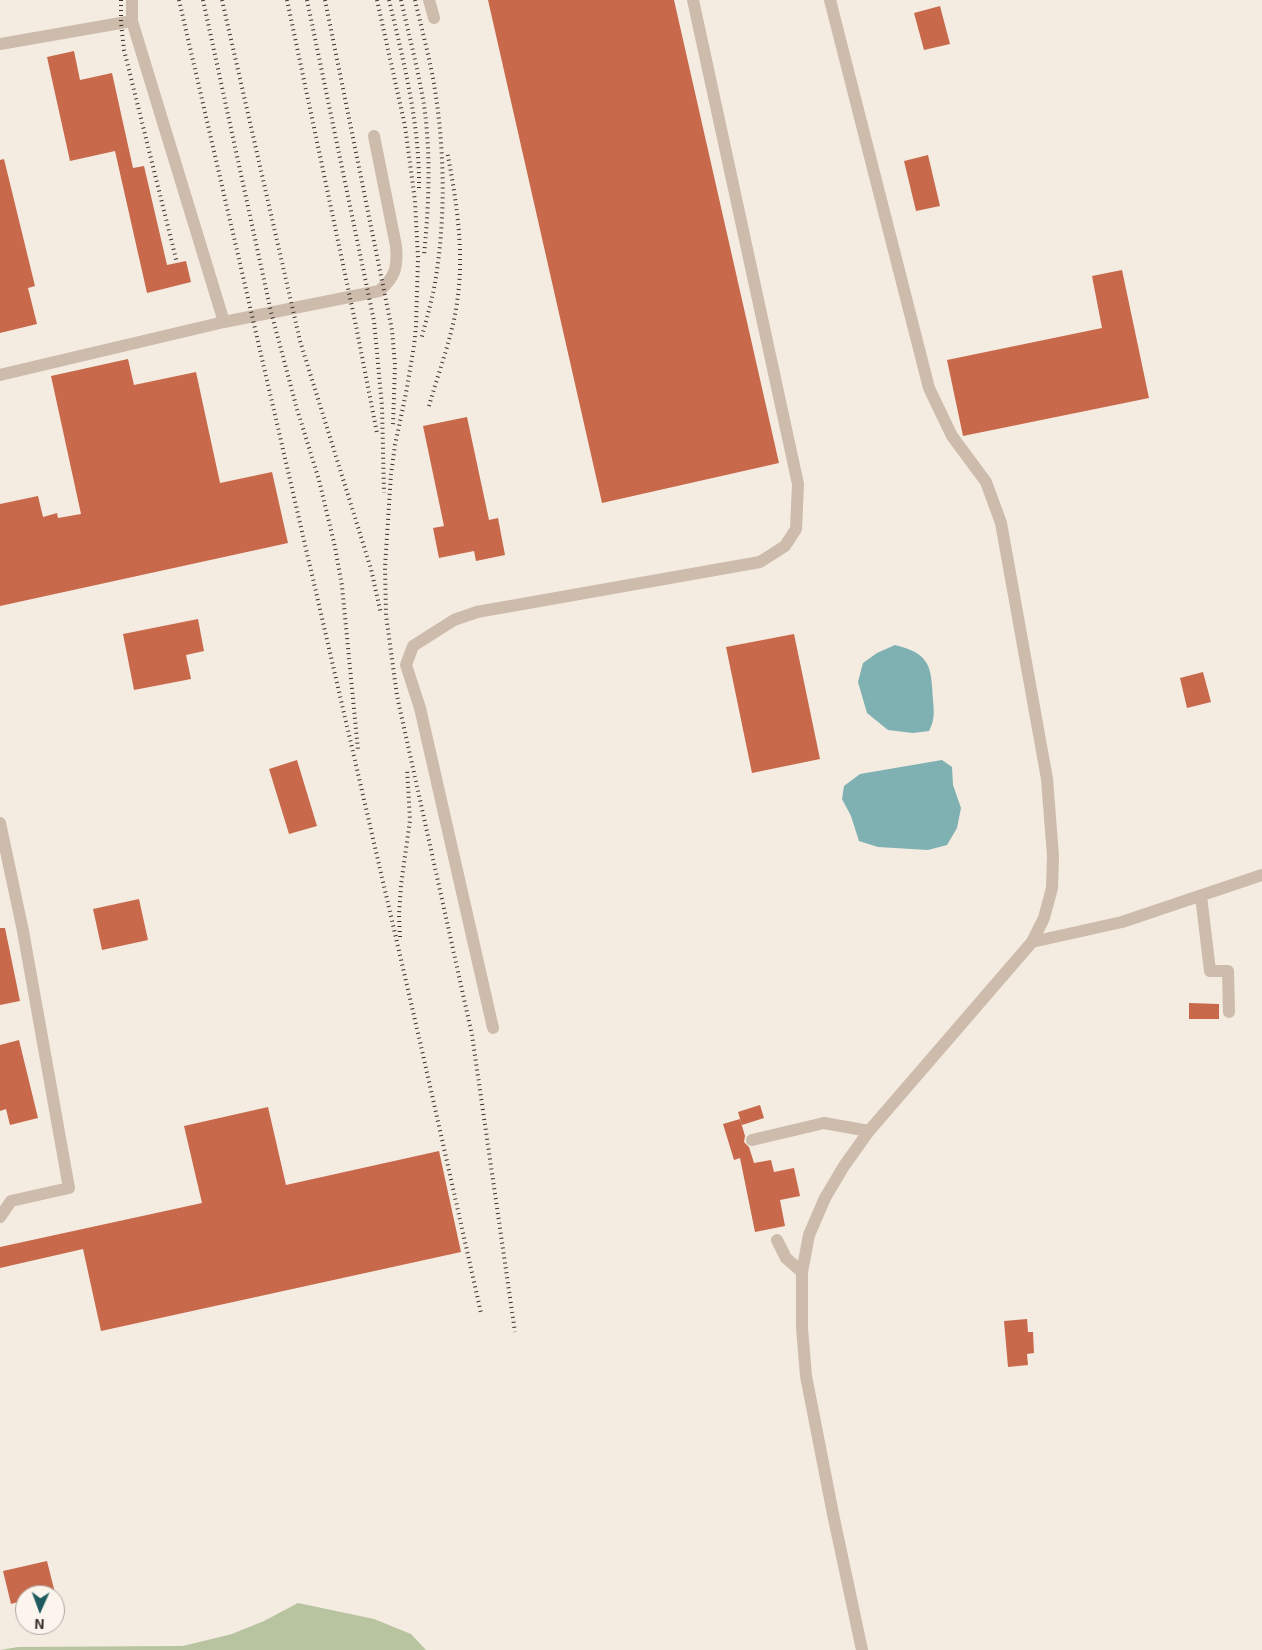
<!DOCTYPE html>
<style>
body{margin:0}
#map{position:relative;width:1262px;height:1650px;overflow:hidden;background:#f4ebe1;font-family:"Exo 2",sans-serif}
canvas{display:block}
.north{position:absolute;left:15px;top:1585px;width:50px;height:50px;box-sizing:border-box;background:#fbf5ee;border:1px solid #aea6a0;border-radius:50%;rotate:182deg;font-size:14px;font-weight:700;line-height:20px;text-align:center;color:#3b302b}
.north::after{content:'';display:block;margin:auto;width:18px;height:22px;background:#1f5a5e;clip-path:polygon(50% 0,100% 100%,50% 72%,0 100%)}
</style>
<div id="map">
<canvas width="1262" height="1650"></canvas>
<div class="north">N</div>
</div>
<script>
const ctx = document.querySelector('canvas').getContext('2d');
ctx.lineJoin = 'round';
function fill(path, color) {
  ctx.fillStyle = color;
  ctx.fill(path, 'evenodd');
}
function strokePath(path, color, width, dash) {
  ctx.strokeStyle = color;
  ctx.lineWidth = width;
  ctx.lineCap = dash ? 'butt' : 'round';
  ctx.setLineDash(dash || []);
  ctx.stroke(path);
}
fill(new Path2D(`
 M298,1603L374,1619L411,1634L426,1650H0L18,1647L183,1646L232,1634L264,1621Z`), '#b8c4a0');
fill(new Path2D(`
 M895,645C931,654 931,666 933,700C934,713 935,719 929,731L913,733L888,730L867,713L858,682L863,663L877,653Z
 M942,760L952,767L953,785L961,808L957,828L947,845L928,850L878,847L859,841L851,816L842,799L844,786L860,774Z`), '#7fb0b2');
fill(new Path2D(`
 M488,0H674L779,463L602,503Z
 M940,6L950,44L924,50L914,13Z
 M74,51L80,80L112,73L133,168L144,166L167,265L186,261L191,282L147,293L115,151L70,161L47,57Z
 M928,155L940,206L916,211L904,161Z
 M4,159L35,286L28,288L37,324L0,333V160Z
 M1122,270L1149,398L963,436L947,360L1102,328L1092,276Z
 M128,359L134,385L196,372L220,483L272,472L288,543L0,606V504L38,496L43,517L57,513L58,518L81,514L51,376Z
 M467,417L489,520L498,518L505,555L476,561L474,551L439,558L433,528L444,526L423,426Z
 M198,619L204,651L186,655L191,679L134,690L123,634Z
 M794,634L820,759L752,773L726,647Z
 M1203,672L1211,702L1187,708L1180,678Z
 M297,760L317,826L289,834L269,769Z
 M139,899L148,940L102,950L93,909Z
 M0,928H5L20,1001L0,1005Z
 M1189,1003L1219,1004V1019H1189Z
 M19,1040L38,1118L10,1125L6,1109L0,1111V1045Z
 M760,1105L764,1118L742,1125L738,1112Z
 M268,1107L286,1185L439,1151L461,1252L101,1331L83,1249L0,1268V1247L202,1203L184,1126Z
 M740,1119L745,1136L744,1142L749,1147L754,1163L771,1160L774,1172L794,1168L800,1196L780,1200L785,1226L755,1232L740,1158L734,1160L723,1124Z
 M1027,1319L1028,1332H1033L1034,1353L1027,1354L1028,1365L1008,1367L1004,1321Z
 M47,1561L55,1593L47,1595H25V1600L11,1604L3,1571Z`), '#c8694b');
strokePath(new Path2D(`
 M132,0V21L224,322
 M429,0L434,18
 M830,0L929,388L952,436L986,482L1001,523L1047,779L1053,856L1052,888L1044,918L1032,942L869,1131L844,1166L825,1198L809,1235L802,1272V1328L806,1376L833,1514L862,1650
 M0,44L132,21
 M0,375L224,322L379,291C395,278 398,267 396,246L374,136
 M0,823L23,931L69,1188L11,1201L0,1217
 M1201,896L1210,971H1228L1229,1012
 M1032,942L1122,922L1262,875
 M493,1028L420,708L406,665L413,646L454,620L477,612L760,562L785,546L796,529L798,484L693,0
 M752,1140L824,1123L869,1131
 M777,1240L786,1258L802,1272`), '#cdbbac', 12);
strokePath(new Path2D(`
 M121,0V23L124,50L177,263
 M179,0L421,1046L481,1313
 M203,0L271,312L297,409L319,480L335,547L342,586L358,750
 M222,0L300,341L362,540L371,569L381,614
 M287,0L356,326L377,433
 M307,0L374,321L382,406L384,493
 M325,0L392,330L395,365L393,426
 M377,0L405,126L415,201L418,258L416,327L414,346L406,393L395,445L391,474L385,567L386,615L397,696L472,1035L515,1332
 M389,0C404,63 420,125 419,190
 M401,0C409,35 418,70 424,105C431,155 429,205 424,255
 M415,0C421,26 428,52 433,78C444,140 446,207 437,270C434,294 427,317 421,340
 M429,406C439,370 454,333 458,295C464,248 456,198 447,151
 M400,937L399,915L401,885L410,820L407,768`), '#3b302b', 4, [1, 4]);
</script>
